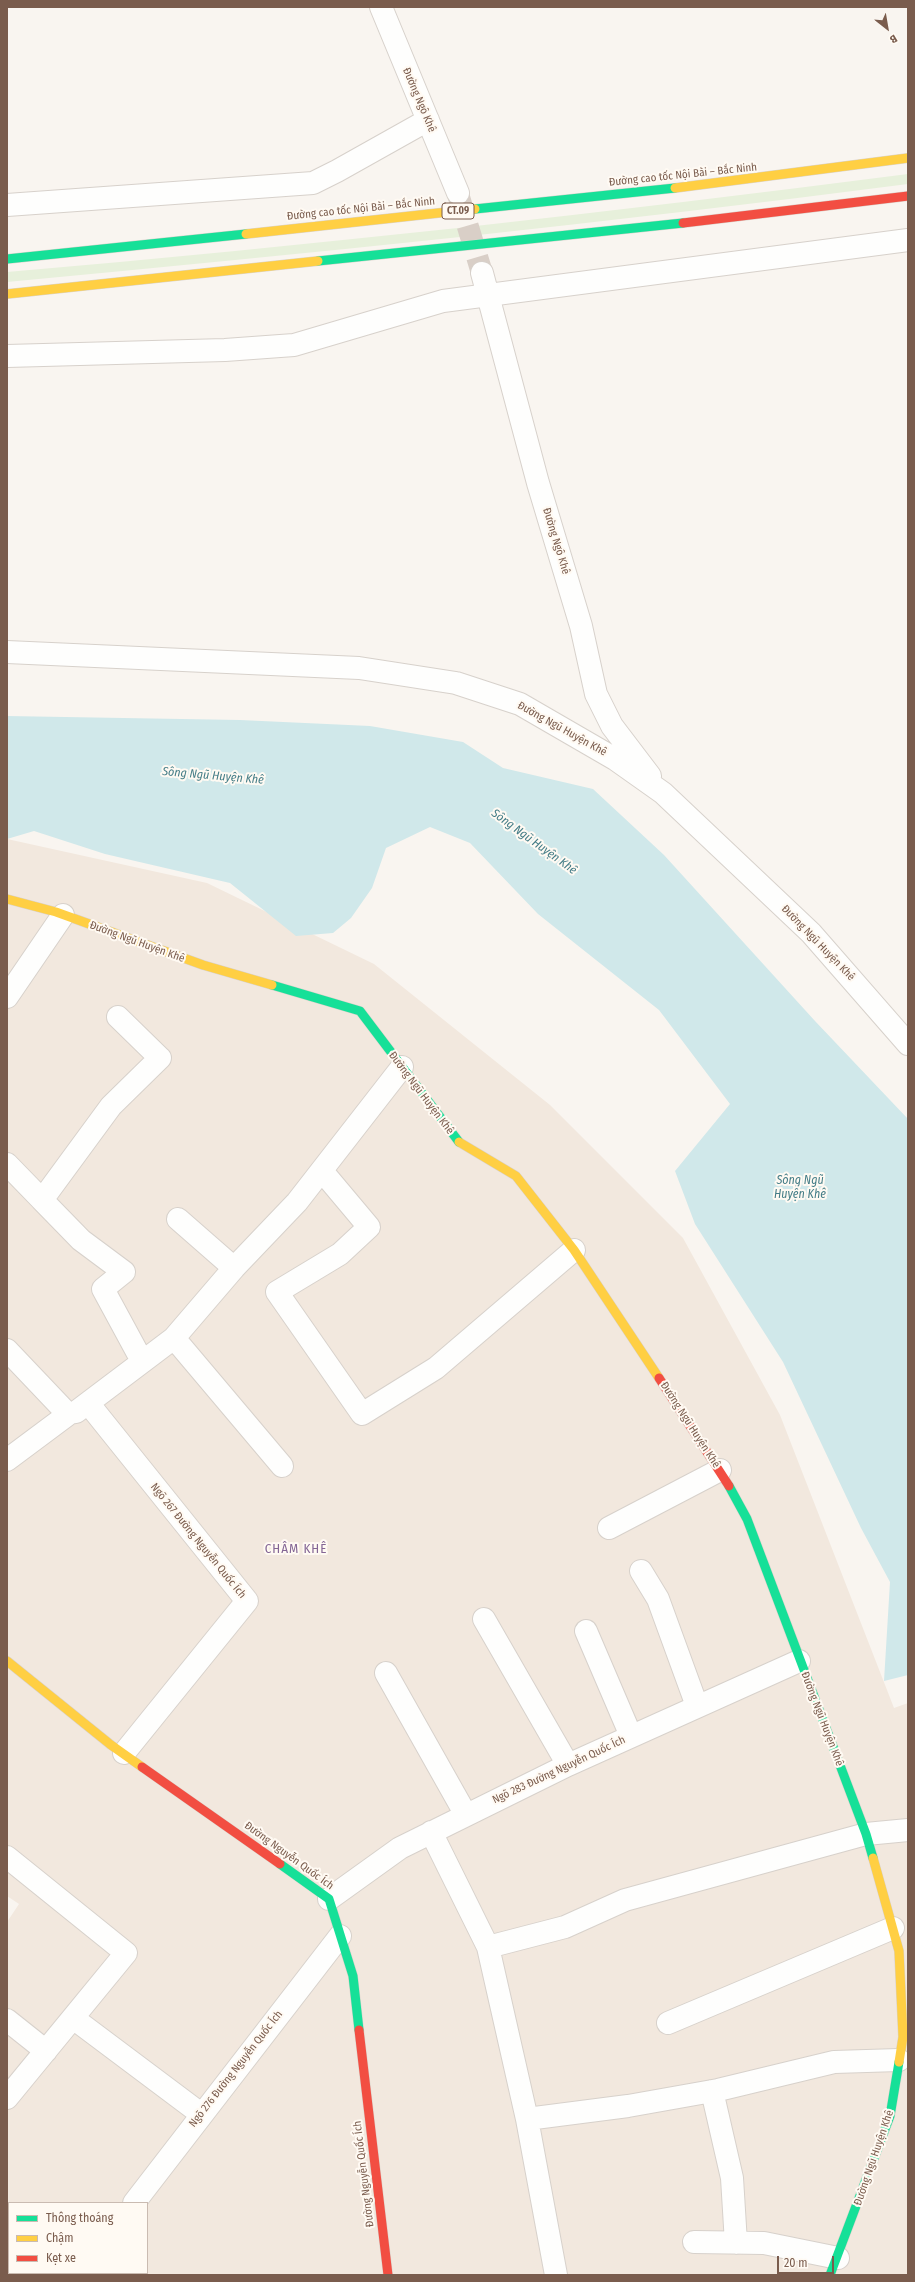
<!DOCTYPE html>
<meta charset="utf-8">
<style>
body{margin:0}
#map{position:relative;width:915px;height:2282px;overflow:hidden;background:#f9f5f0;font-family:"Fira Sans Condensed",sans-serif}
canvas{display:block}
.frame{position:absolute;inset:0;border:8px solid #7a5c4d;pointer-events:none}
.legend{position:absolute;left:8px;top:2202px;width:140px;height:72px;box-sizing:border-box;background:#fffaf3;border:1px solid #cabbb1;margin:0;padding:5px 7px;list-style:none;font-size:12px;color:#7a5c4d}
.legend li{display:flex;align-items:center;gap:8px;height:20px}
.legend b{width:20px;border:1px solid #cabbb1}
.north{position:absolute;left:867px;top:8px;width:40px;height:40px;-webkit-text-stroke:3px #fffaf3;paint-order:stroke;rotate:149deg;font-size:11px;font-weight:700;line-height:16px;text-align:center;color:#7a5c4d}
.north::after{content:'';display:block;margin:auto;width:14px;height:18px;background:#7a5c4d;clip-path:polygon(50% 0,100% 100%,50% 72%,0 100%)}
.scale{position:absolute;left:777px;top:2256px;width:57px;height:18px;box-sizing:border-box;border:2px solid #7a5c4d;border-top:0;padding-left:5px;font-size:12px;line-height:14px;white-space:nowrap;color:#7a5c4d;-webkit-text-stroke:3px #fffaf3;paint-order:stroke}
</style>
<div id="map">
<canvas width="915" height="2282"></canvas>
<div class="frame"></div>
<ul class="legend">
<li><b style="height:5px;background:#16e098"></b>Thông thoáng</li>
<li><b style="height:5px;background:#ffcf43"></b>Chậm</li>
<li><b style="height:5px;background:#f24e42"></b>Kẹt xe</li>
</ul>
<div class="north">B</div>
<div class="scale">20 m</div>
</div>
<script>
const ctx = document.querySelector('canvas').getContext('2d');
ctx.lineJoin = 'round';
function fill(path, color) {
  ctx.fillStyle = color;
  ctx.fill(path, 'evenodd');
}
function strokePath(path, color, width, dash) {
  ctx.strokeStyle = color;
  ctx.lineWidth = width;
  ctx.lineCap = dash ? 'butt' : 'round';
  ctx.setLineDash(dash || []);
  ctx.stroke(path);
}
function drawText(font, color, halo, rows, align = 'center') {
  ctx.font = font + ' "Fira Sans Condensed",sans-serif';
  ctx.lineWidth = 4;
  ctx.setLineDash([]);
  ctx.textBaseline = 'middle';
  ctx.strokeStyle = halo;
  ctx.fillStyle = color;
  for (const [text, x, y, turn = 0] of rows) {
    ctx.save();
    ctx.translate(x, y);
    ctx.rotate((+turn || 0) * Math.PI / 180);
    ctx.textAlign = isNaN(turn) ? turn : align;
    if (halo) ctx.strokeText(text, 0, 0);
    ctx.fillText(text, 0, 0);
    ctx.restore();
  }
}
fill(new Path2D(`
 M7,839L207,883L374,964L550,1105L683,1238L780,1415L894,1708L908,1703V2275H7V1922L19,1904L7,1896ZM9,2203H147V2273H9Z`), '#f2e8de');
fill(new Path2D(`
 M908,174V184C608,223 308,254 7,282V272C308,246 608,213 908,174Z`), '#e7f0db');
fill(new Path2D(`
 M7,716L240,720L370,726L463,742L503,768L593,789L664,855L815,1021L908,1119V1675L884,1681L890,1582L861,1528L783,1362L695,1224L675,1171L730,1104L659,1010L538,914L470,843L430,827L386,848L372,888L351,918L333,933L296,936L230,883L105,854L34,831L7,839Z`), '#d0e8ea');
strokePath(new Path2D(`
 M458,194L482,273`), '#d9cfc7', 22, [22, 11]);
const street = new Path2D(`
 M381,7L458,193
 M7,205L313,183L337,171L428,120
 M482,273L538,483L581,626L596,694L612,726L650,776
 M7,356L225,350L294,345L443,301L908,240
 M7,652L359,668L456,683L520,704L615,759L663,793L811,933L908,1044
 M7,997L63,915
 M7,1164L42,1200L111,1106L160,1058L118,1017
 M322,1171L369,1227L340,1254L277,1292L362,1414L436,1368L574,1250
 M42,1200L81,1240L124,1272L103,1289L142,1361
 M178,1219L234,1268
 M174,1338L282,1466
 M7,1350L65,1411L70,1413L76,1412L174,1338L234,1268L297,1202L402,1067
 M88,1403L247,1601L124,1753
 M7,1460L70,1413
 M609,1528L720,1470
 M641,1571L658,1599L697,1706
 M484,1619L568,1765
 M586,1631L631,1736
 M386,1673L466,1815
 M431,1832L488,1947L527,2119L556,2275
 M7,1857L126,1953L7,2098
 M329,1899L400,1848L568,1765L799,1661
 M488,1947L565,1927L625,1900L866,1834L908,1830
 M73,2018L201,2114
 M7,2020L46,2051
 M668,2023L893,1928
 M712,2091L732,2178L736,2243
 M527,2119L628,2106L718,2090L834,2062L899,2060
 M134,2203L340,1936
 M694,2242L764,2243L838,2258
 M79,2275L80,2273`);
const fast = new Path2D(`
 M475,209L675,188
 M7,259L246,234
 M318,261L683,223
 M272,985L360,1011L459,1142
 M729,1486L747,1519L866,1834L873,1858
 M280,1864L329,1899L353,1976L359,2030
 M830,2275L890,2116L899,2062`);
const slow = new Path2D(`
 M675,188L908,158
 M246,234L475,209
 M7,294L318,261
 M7,899L56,912L203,965L272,985
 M459,1142L516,1176L574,1250L659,1378
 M7,1661L111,1745L142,1767
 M873,1858L899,1951L903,2037L899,2062`);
const jam = new Path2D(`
 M683,223L908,196
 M659,1378L729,1486
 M142,1767L280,1864
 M359,2030L388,2275`);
strokePath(street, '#d7d1cb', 24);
strokePath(fast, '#d9d2cb', 10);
strokePath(slow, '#d9d2cb', 10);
strokePath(jam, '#d9d2cb', 10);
strokePath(street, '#fefefd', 22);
strokePath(fast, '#16e098', 9);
strokePath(slow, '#ffcf43', 9);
strokePath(jam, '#f24e42', 9);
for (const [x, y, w] of [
 [458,211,32]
]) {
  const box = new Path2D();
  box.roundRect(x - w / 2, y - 8, w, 16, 3);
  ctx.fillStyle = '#fffaf3';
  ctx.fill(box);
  strokePath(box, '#7a5c4d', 1);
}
drawText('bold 10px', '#7a5c4d', null, [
 ["CT.09",458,211]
]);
drawText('11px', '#7a5c4d', '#fffaf3', [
 ["Đường Ngô Khê",419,100,67],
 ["Đường cao tốc Nội Bài – Bắc Ninh",683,175,-6],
 ["Đường cao tốc Nội Bài – Bắc Ninh",361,209,-6],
 ["Đường Ngô Khê",556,541,73],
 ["Đường Ngũ Huyện Khê",562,729,29],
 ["Đường Ngũ Huyện Khê",137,942,20],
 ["Đường Ngũ Huyện Khê",818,943,46],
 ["Đường Ngũ Huyện Khê",421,1093,53],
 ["Đường Ngũ Huyện Khê",690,1425,57],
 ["Ngõ 267 Đường Nguyễn Quốc Ích",198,1541,51],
 ["Đường Ngũ Huyện Khê",822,1719,69],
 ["Ngõ 283 Đường Nguyễn Quốc Ích",559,1770,-25],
 ["Đường Nguyễn Quốc Ích",289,1856,36],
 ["Ngõ 276 Đường Nguyễn Quốc Ích",236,2069,-52],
 ["Đường Ngũ Huyện Khê",874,2158,-71],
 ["Đường Nguyễn Quốc Ích",364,2174,-97]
]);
drawText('italic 12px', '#437c86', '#fffaf3', [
 ["Sông Ngũ Huyện Khê",213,776,5],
 ["Sông Ngũ Huyện Khê",534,842,36],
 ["Sông Ngũ",800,1181],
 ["Huyện Khê",800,1195]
]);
ctx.letterSpacing = '1px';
drawText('13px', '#846695', '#fffaf3', [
 ["CHÂM KHÊ",296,1549]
]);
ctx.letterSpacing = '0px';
</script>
